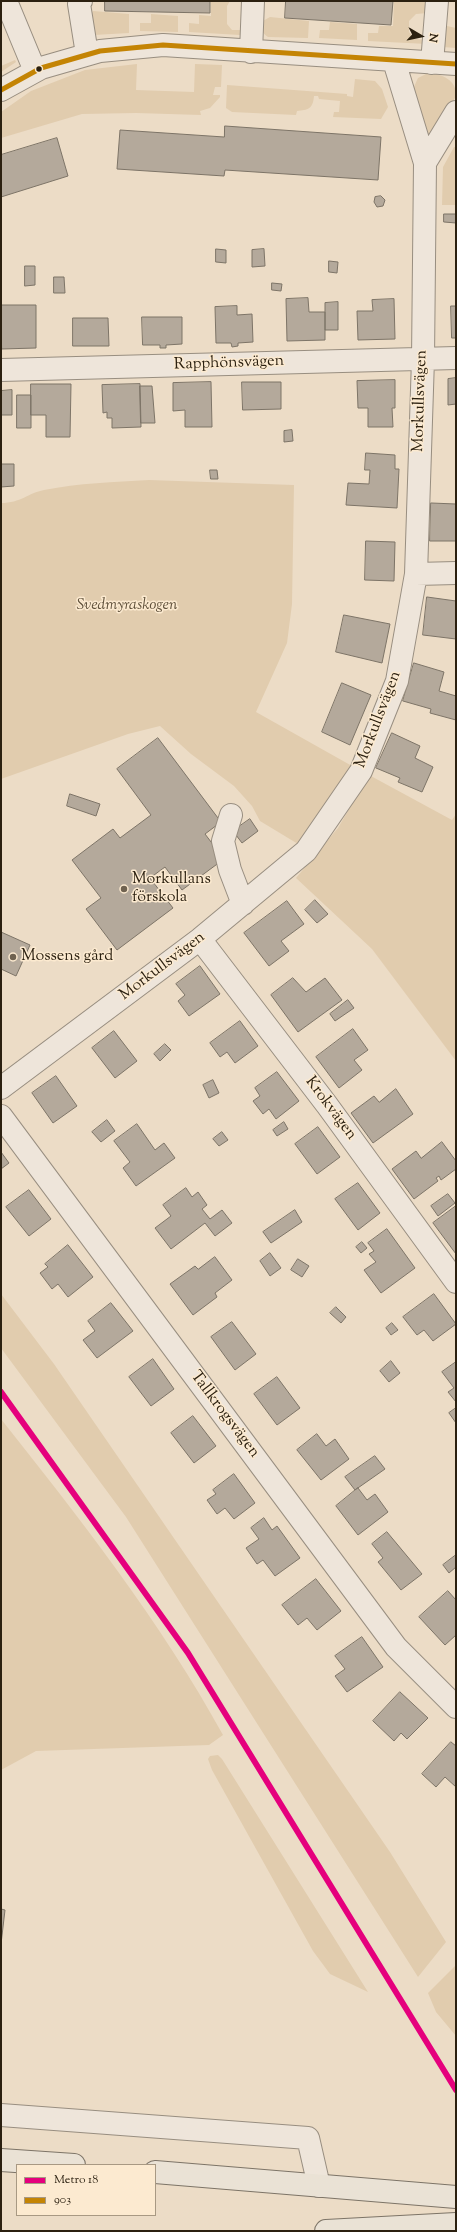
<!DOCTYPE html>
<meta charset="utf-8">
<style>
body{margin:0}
#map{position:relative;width:457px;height:2232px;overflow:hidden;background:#ecdcc6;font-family:"Sorts Mill Goudy",serif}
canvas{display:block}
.frame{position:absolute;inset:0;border:2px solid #2b2010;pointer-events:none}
.legend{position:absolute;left:16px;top:2164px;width:140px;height:52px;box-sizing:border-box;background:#fcead0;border:1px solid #a89983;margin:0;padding:5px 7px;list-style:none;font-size:12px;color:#2b2010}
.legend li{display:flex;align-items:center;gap:8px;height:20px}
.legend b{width:20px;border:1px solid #a89983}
.north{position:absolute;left:401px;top:16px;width:40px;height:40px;-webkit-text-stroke:3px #fcead0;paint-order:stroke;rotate:99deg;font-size:11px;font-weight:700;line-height:16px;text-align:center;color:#2b2010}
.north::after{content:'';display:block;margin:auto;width:14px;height:18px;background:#2b2010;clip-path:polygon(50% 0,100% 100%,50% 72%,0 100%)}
</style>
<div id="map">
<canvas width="457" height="2232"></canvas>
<div class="frame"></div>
<ul class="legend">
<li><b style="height:5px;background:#e5007d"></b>Metro 18</li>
<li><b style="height:5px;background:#c48404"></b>903</li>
</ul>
<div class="north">N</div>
</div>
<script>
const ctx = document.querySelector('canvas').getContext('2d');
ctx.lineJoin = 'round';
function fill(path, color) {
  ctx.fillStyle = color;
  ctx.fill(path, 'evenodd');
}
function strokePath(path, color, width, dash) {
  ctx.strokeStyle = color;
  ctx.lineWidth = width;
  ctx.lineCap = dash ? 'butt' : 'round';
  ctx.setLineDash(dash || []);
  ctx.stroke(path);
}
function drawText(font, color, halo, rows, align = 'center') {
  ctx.font = font + ' "Sorts Mill Goudy",serif';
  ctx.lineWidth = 3;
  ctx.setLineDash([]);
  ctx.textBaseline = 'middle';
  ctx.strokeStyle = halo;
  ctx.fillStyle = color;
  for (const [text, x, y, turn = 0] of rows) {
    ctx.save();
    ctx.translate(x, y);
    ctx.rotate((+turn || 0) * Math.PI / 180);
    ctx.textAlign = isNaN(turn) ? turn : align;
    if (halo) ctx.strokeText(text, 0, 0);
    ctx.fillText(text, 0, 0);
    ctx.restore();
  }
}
fill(new Path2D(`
 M211,1H230L227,6V24L232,30H245L240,35L189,32V23L199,24V15L211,16Z
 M394,1H429L428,13L416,14L409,21V32L415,39L428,40L427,44L368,41V33H378L379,26H393Z
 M93,11L129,14V33L94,35L91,15Z
 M151,14L178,16V32L140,31V23H151Z
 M270,17L309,21L308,38L268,37C262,33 261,29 261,22Z
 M330,22L357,24V40L319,38L320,30H329Z
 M447,26L456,28V48L443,47V30Z
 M15,60L16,62L1,72V66Z
 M137,64L136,90L194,92L195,64L222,65L221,87H215L213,95H220V97L210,108L200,111L201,115L136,113L82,114L1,138V112L31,91L85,70Z
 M428,73C442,74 457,80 456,96L431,140H426L412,91L418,78Z
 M355,79L375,81L382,89L388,107L381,119L333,117L334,112H339L340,101L319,99L318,96H314C313,109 308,110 297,111L296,115L232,112L226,108L227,85L347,94V96L353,97Z
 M454,147H456V205H442L443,167Z
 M149,480L294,485L292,604L287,643L256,712L352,766L298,844L260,821L252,806L234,786L191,754L160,726L128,734L1,779V503C21,503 28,493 44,490C79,483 114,482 149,480Z
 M369,775L452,820L456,814V1061L372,949L296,878L338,828Z
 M1,1294L54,1364L390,1852L446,1942L418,1977L126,1517L1,1348Z
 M1,1419C81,1520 161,1622 223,1735L209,1745L36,1751L1,1770Z
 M218,1755L222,1759L368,1992L330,1974L313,1951L212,1770L208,1759L210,1756Z
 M456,1965V2036L436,2012L428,1993Z`), '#e1ccae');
const building = new Path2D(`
 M105,1H210V13L105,11Z
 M286,1H393L391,25L285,18Z
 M225,126L381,137L378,180L225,170L224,176L117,169L120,130L224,137Z
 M57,138L68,176L1,197V155Z
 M381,196L385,200L383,206L377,207L374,202L375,197Z
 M444,214H456V223L444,222Z
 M216,249L226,250V263L216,262Z
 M264,249L265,266L252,267V250Z
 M329,261L338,262L337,273L329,272Z
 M25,266H35V285L25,286Z
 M54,277H64L65,293H54Z
 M272,283L282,284L281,291L272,290Z
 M308,298L309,312H325V340L287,341L286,299Z
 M394,299L395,339L358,340L357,311H373L372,300Z
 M338,302V330H325V303Z
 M1,305H36V348L2,349Z
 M237,306V315L252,314L253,342L238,343V346L232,347L231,343H216L215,307Z
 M451,306H456V338H452Z
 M142,317H182V344L166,345V348H160V345H143Z
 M73,318H108L109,346H73Z
 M456,378V404L448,405V379Z
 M395,380V408H392L393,427H368V408H358L357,381Z
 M211,382L212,427H185V410L173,411V383Z
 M242,382H281V409L243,410Z
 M31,384H71L70,437H46V415H31Z
 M140,384L141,427L112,428V418H107V412L103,413L102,385Z
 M140,386H152L155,423H141Z
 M12,390V415H1V391Z
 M17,395H31V428H17Z
 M292,430L293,441L284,442V431Z
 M366,453L395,455V469H399L397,508L346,505L348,483L369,484L370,470H365Z
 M1,464H14V486L1,487Z
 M210,470H217L218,479H211Z
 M431,503L456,504V541H430Z
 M366,541L395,542L394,581L365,580Z
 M427,597L456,601V639L423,635Z
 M344,615L390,624L382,663L336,652Z
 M414,663L444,672L439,691L456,696V720L430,713L431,709L403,701Z
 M342,683L371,695L350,745L322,732Z
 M392,733L420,746L415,758L433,767L422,792L398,782L400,778L376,768Z
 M158,738L221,822L205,834L224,859L182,890L165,867L150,878L173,908L117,950L86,909L101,898L72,860L113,829L120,838L151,815L117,769Z
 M70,794L100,804L96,816L67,806Z
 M250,819L258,831L242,843L233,831Z
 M315,900L328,914L317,923L305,910Z
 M287,901L304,924L281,941L289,951L269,966L244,933Z
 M1,932L30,945L16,976L1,969Z
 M200,966L220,994L189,1016L178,1001L185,995L176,984Z
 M293,978L306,992L325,978L342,1000L298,1032L271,995Z
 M348,1000L354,1008L335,1021L330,1014Z
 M240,1021L258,1046L235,1063L227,1052L220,1057L210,1043Z
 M353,1029L368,1050L354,1060L362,1070L339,1088L316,1057Z
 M114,1031L137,1061L115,1078L92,1048Z
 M165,1044L171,1050L160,1061L154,1054Z
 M277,1072L299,1101L276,1119L269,1109L263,1114L253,1101L260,1096L255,1088Z
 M56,1076L77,1106L53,1123L32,1093Z
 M213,1080L219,1093L209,1098L203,1085Z
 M396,1089L413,1114L373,1143L351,1113L374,1096L379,1102Z
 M107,1120L115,1131L101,1142L92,1132Z
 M284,1122L288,1129L277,1136L273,1130Z
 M137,1124L155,1150L164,1143L175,1158L136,1186L123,1168L130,1162L114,1141Z
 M318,1127L340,1157L317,1174L295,1144Z
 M222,1132L228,1140L219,1146L213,1139Z
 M442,1142L456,1161V1169L441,1180L439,1176L436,1178L438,1181L414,1199L392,1169L416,1151L421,1158Z
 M1,1152L9,1163L1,1169Z
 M358,1183L380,1213L358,1230L335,1199Z
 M186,1188L192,1197L198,1192L207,1205L202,1209L210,1219L222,1210L232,1223L215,1236L205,1223L171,1249L155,1228L171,1216L163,1205Z
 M29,1190L51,1219L29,1236L6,1207Z
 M448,1194L455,1203L438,1216L431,1206Z
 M456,1206V1254L433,1223Z
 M295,1210L302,1222L271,1243L263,1232Z
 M387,1229L415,1268L381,1293L364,1270L376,1262L369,1254L374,1251L368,1243Z
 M362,1242L367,1248L361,1253L356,1247Z
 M68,1245L93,1277L68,1297L58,1284L52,1289L40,1273L48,1267L45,1264Z
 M270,1253L281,1268L270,1276L260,1261Z
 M215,1257L232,1280L215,1293L217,1297L193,1315L170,1284L195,1266L198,1269Z
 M298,1259L309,1266L302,1277L291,1270Z
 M434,1294L456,1324L433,1341L424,1330L417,1335L403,1317Z
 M111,1303L133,1331L97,1358L83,1340L95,1331L88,1321Z
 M336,1307L346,1317L341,1323L330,1313Z
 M232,1322L256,1354L235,1370L211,1337Z
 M392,1323L398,1330L391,1335L386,1328Z
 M153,1359L174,1389L151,1406L129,1377Z
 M391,1361L400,1373L389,1382L380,1371Z
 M456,1362V1402L448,1392L454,1388L442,1372Z
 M277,1377L300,1408L277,1425L254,1394Z
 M456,1408V1423L449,1413Z
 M193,1416L216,1446L194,1463L171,1433Z
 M317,1434L326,1446L335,1439L349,1459L321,1480L297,1450Z
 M375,1456L385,1469L355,1490L345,1477Z
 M234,1474L255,1503L234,1519L225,1508L217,1514L207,1500L216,1494L213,1490Z
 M358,1488L367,1500L375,1494L388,1512L358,1535L336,1506Z
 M264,1518L272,1530L277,1526L300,1558L275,1576L263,1560L257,1564L246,1548L259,1539L251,1528Z
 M387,1532L422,1574L401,1590L378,1562L383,1558L372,1544Z
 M456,1555V1567L449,1573L443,1565Z
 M316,1579L341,1611L317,1630L307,1618L298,1625L282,1605Z
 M448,1591L456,1600V1635L445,1645L419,1617Z
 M362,1637L383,1667L347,1692L335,1676L345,1669L335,1656Z
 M400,1692L428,1718L407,1739L401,1733L394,1741L373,1721Z
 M451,1742L456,1746V1787L445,1777L436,1787L422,1774Z
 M1,1909L5,1910L1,1944Z`);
fill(building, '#b4a99b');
strokePath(building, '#7d7467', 1);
const minor = new Path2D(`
 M6,1L35,71
 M81,1L79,4L87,54
 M251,52L253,1
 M432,63L437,1
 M1,90L41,68L100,51L163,45L456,64
 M425,163L456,112
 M1,370L456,358
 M416,574L456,573
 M231,815L223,841L230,870L243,904
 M200,939L327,1105L456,1282
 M1,1088L200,939L306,851L361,771L397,681L416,574L423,359L425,163L394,61
 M1,1116L396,1647L456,1707
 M1,2115L308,2138L319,2186`);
const highway = new Path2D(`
 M1,2160L74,2165
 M155,2172L456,2197
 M326,2231L456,2224`);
strokePath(minor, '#988e80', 24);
strokePath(highway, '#7d7467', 24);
strokePath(minor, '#eee5da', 22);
strokePath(highway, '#eae2d5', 22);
strokePath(new Path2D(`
 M1,90L41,68L100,51L163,45L456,64`), '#c48404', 5);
strokePath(new Path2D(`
 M1,1392L188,1653L456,2090`), '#e5007d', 6);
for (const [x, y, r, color] of [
 [39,69,3.5,"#2b2010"],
 [124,889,4,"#6f6250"],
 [13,957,4,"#6f6250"]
]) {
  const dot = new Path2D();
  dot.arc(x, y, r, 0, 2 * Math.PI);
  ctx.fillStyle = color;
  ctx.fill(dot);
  strokePath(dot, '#fcead0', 1.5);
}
drawText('16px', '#2b2010', '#fcead0', [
 ["Rapphönsvägen",229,364,-2],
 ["Morkullsvägen",421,401,-88],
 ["Morkullsvägen",379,720,-69],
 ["Morkullsvägen",163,967,-37],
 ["Krokvägen",330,1109,53],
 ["Tallkrogsvägen",224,1415,53]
]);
drawText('italic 16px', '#5f503a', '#fcead0', [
 ["Svedmyraskogen",127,606]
]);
drawText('16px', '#2b2010', '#fcead0', [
 ["Morkullans",132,880],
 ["förskola",132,898],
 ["Mossens gård",21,957]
], 'left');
</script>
